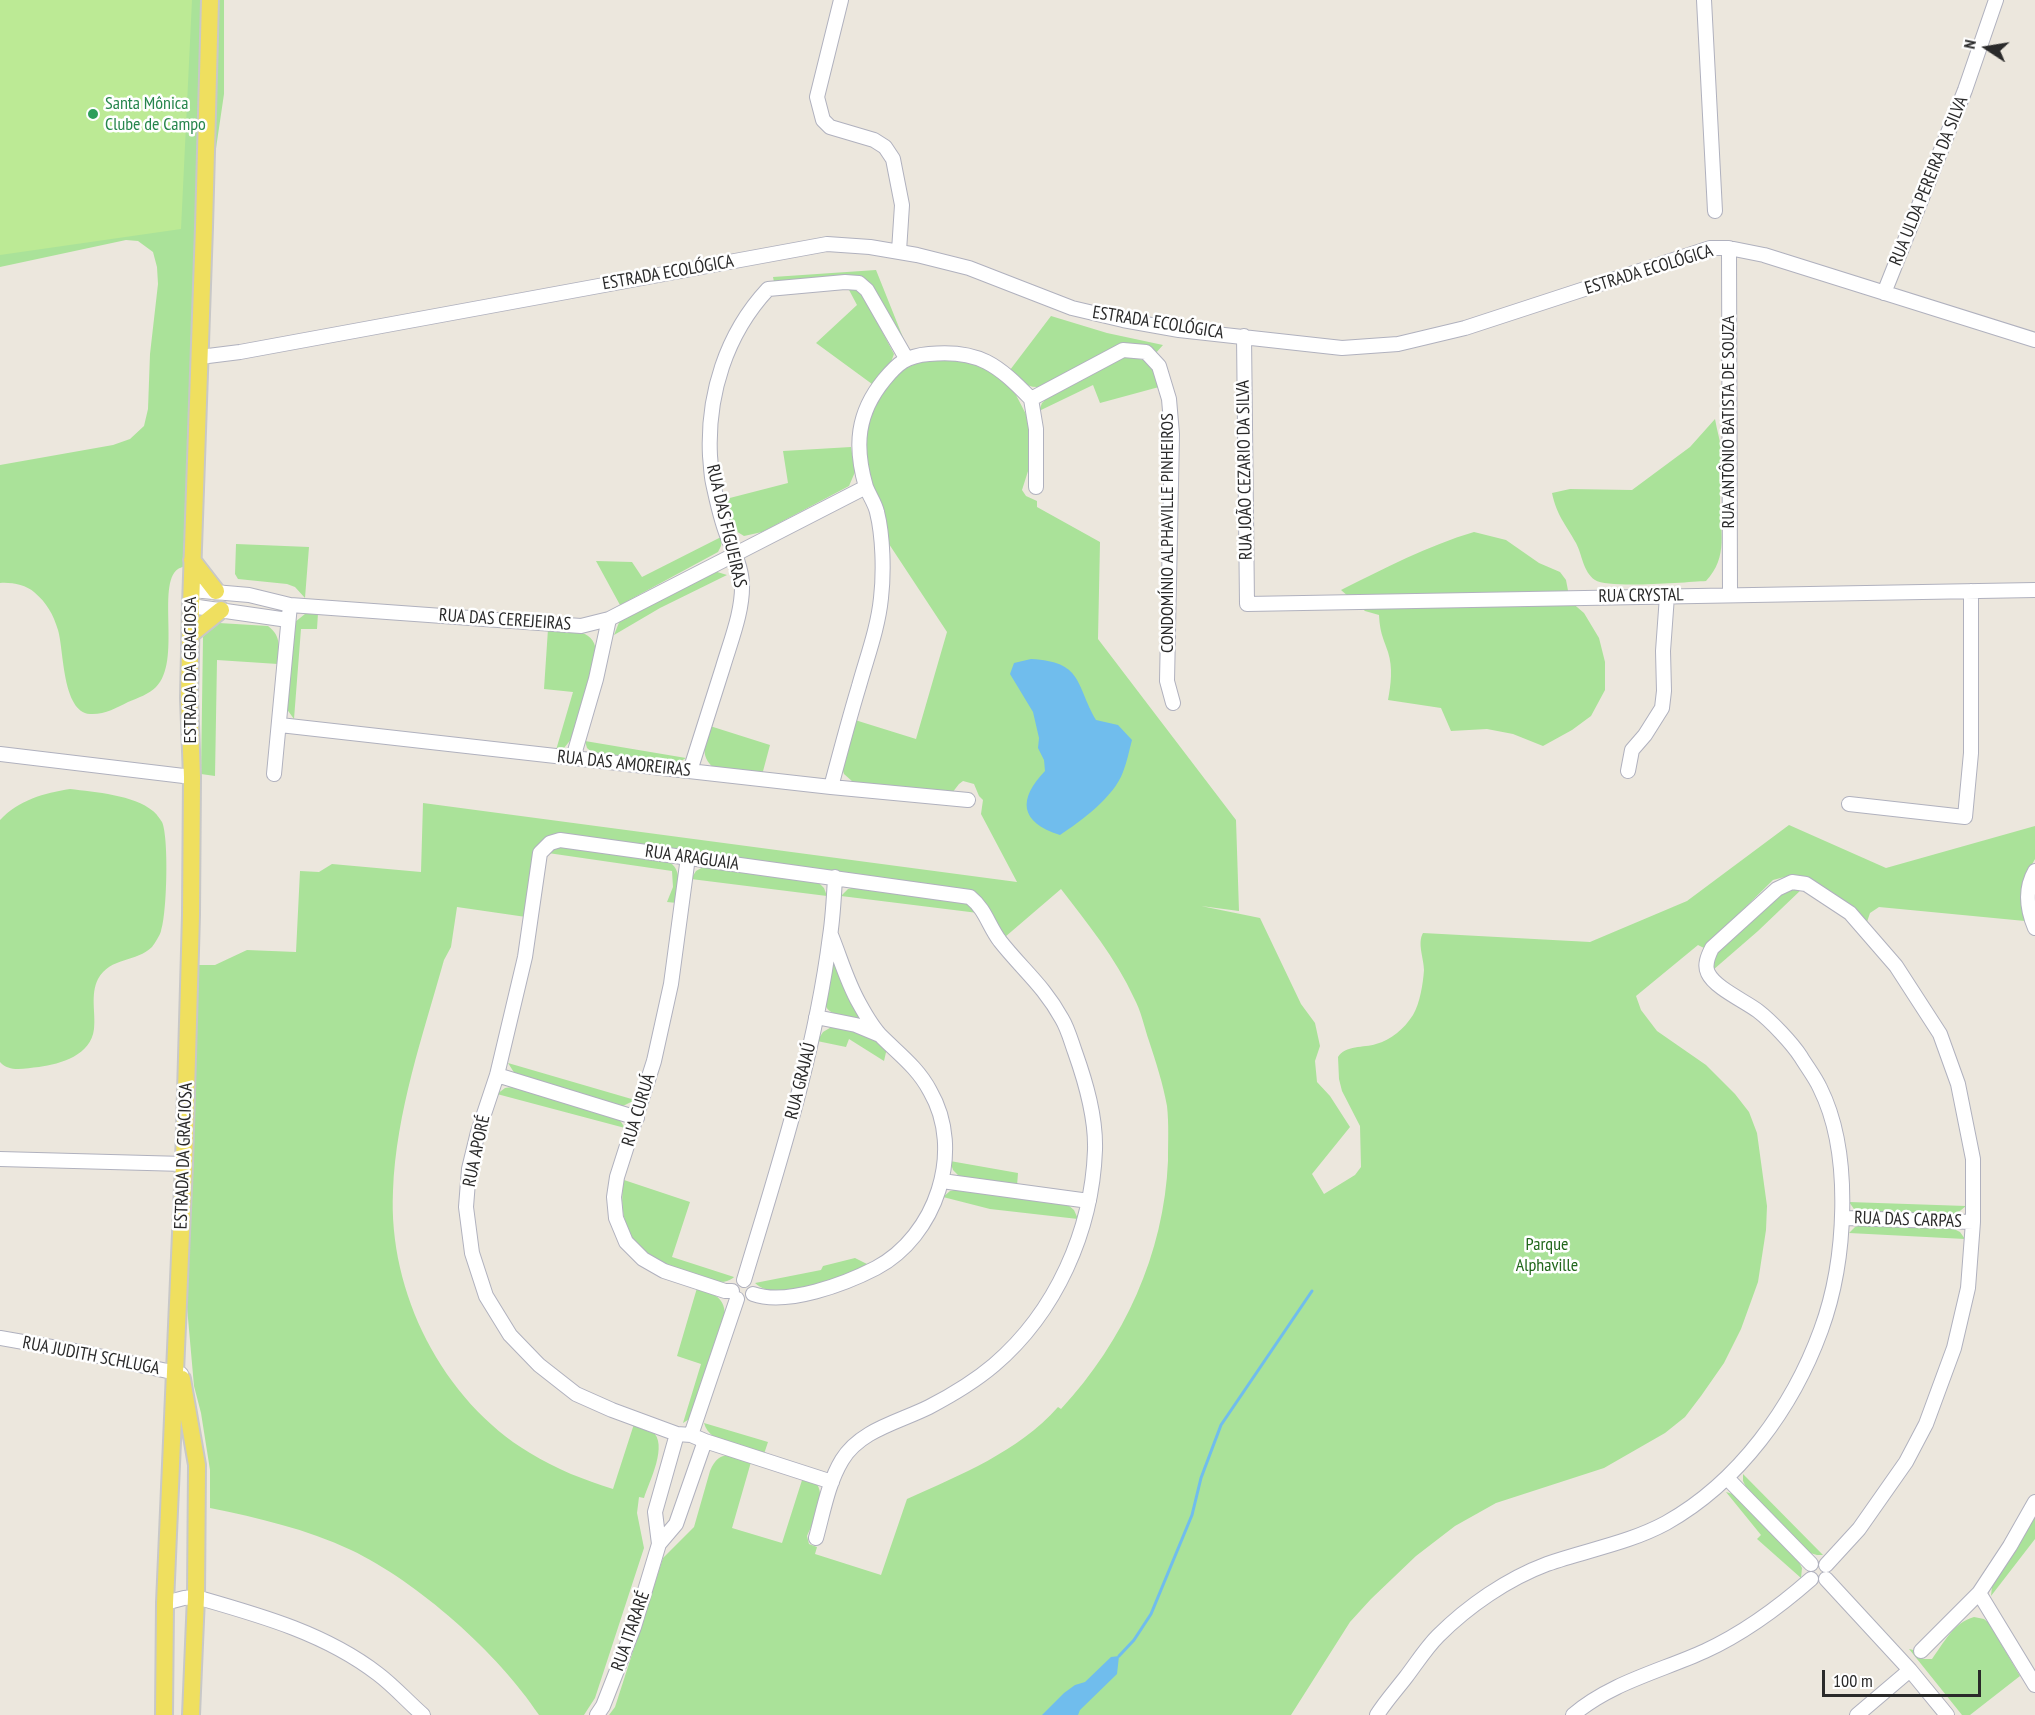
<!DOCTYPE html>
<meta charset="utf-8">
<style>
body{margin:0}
#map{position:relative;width:2035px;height:1715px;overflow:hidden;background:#ece7dd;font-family:"PT Sans Narrow",sans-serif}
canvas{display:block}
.north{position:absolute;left:1957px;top:18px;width:60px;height:60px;-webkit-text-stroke:4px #fff;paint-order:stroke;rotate:282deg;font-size:16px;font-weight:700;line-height:24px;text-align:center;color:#2a2a2a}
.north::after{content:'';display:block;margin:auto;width:21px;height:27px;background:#2a2a2a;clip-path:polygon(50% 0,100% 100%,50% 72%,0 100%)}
.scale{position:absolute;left:1822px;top:1670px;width:159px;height:27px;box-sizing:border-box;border:3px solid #2a2a2a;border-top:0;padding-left:8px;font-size:18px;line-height:21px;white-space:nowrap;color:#2a2a2a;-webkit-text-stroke:4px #fff;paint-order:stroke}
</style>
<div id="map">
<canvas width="2035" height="1715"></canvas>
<div class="north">N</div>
<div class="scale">100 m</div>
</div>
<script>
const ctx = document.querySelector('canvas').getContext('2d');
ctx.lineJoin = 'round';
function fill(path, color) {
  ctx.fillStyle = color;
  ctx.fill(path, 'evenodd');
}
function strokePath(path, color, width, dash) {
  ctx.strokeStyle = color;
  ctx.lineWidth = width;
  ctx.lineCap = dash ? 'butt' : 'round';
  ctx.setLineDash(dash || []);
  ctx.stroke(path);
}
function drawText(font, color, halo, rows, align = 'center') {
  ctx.font = font + ' "PT Sans Narrow",sans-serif';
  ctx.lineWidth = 5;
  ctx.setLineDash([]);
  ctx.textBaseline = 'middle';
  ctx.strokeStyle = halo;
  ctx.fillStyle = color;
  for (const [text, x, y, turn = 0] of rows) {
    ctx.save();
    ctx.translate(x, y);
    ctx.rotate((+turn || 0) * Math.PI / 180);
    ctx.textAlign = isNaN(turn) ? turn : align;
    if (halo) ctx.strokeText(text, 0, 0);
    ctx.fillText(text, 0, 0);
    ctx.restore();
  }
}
fill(new Path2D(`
 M0,0H224V94L205,223L191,564C187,566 181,567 178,569C156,584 182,662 156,687C149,694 138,698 128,702C116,708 104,715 90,714C62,712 64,650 58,630C53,614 47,603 34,592C26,585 11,582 0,583V465L113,445L130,439L144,426L148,409L150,354L158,284L157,267L153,252L138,241L126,240L0,267Z
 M876,270L906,345L871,286L774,282L773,277Z
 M848,288L858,290L865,299L894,354L890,365L872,384L816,343L857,305Z
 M1051,316L1107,333L1163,345L1155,354L1142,348L1039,387C1025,388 1019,379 1010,370Z
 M1124,357C1150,358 1151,364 1159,387L1100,403L1093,385L1039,411L1042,403L1048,397Z
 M938,359L975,362L1006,381L1016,395L1030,422L1029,468L1022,490L1026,496L1037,501V507L1100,542L1098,639L1236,820L1239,911L1201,906L1260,918L1301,1004L1315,1023L1320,1046L1315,1061L1317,1082L1330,1096L1350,1127L1312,1174L1324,1194L1355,1175L1361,1167L1360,1126L1342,1091L1339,1079L1338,1057C1345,1045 1364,1048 1376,1044C1391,1040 1404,1029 1413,1015C1420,1003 1423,984 1424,970C1424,959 1417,943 1423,933L1590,942L1687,901L1789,825L1886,868L2035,826V859L2029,870L2023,908L2025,921L1879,907L1870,913L1867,922L1821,886L1807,878L1792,875L1773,880L1704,948L1698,945L1636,996L1641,1010L1657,1031L1706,1065L1735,1094L1749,1112L1757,1133L1767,1206L1766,1230L1758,1282L1741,1329L1724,1363L1701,1396L1685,1417L1665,1433L1604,1468L1496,1503L1455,1526L1416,1556L1371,1599L1350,1622L1291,1715H609L615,1707L663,1558L694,1527L710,1471C720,1448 732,1456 751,1462L732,1528L782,1543L803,1477L817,1484C826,1499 814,1521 807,1536L809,1544L817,1547L815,1554L881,1575L907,1499C960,1475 1018,1452 1058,1407L1061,1409C1124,1341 1164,1254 1168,1161C1168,1143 1169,1124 1167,1106C1163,1084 1156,1062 1149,1041C1144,1026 1141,1011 1134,998C1116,958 1087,923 1061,889L1005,937C991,921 989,896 966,889L571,835L545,840L526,917L457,907L451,947L444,960C423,1035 396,1112 393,1191C388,1292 442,1400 530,1453C556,1469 584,1480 613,1489L634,1424C640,1426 647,1428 652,1431C669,1444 649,1482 644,1498L639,1497L637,1513L644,1548L595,1698L584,1715H539C498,1653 418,1582 351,1550C306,1529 259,1518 210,1508V1470L201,1413L194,1386L187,1307L197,965H215L247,950L296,952L300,871L319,872L332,864L421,872L423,803L1017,882L981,814L983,800L979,796L974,784L963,781L959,784L952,793L853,782L844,774L842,768L855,720L916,739L947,632L887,541L882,515L868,470L863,443L876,398L902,370L919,362Z
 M1715,419C1717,431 1721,443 1722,455C1722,471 1720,486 1720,502C1720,530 1729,557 1706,581C1686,582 1609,589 1595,580C1583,572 1582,554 1576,543C1565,523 1557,516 1552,493L1570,489L1632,490L1690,447Z
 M851,447L855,472L849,486L762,532L744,536L731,528L722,500L788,483L783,451Z
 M1474,532L1506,540L1539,563L1560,572L1566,580L1570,601L1584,613L1599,638L1605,662V690L1591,716L1572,730L1543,746L1513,734L1487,729L1451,731L1441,708L1388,700C1391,684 1393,668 1388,652C1383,637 1380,633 1379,615L1365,611L1341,590C1385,568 1427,546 1474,532Z
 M723,536L721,546L718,552L620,605L596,561L632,562L642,577Z
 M236,544L309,547L305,598L295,587L287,584L238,579L235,574Z
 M714,571L727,575L660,608L614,635L620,620Z
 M310,612L318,613L317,629H301L294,719L286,708L295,622L305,614Z
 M219,623L268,626C282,636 279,649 278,664L217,660L215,776L201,774L203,637C205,628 212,625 219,623Z
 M548,629C567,631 594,627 596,651L573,737L564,748L556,750L573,692L544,689Z
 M710,726L770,745L762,775L714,768C699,756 705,741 710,726Z
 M585,741L686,758L676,764L594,754L587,748Z
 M70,789C95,792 134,795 153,811C156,813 160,819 162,822C169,837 167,915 161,931C160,935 155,943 152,947C137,962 110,957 98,979C90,995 96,1013 94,1029C91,1055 61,1064 39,1067C25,1068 10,1073 0,1062V820C19,800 44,793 70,789Z
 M560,846L668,861C683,870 678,887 677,903L667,902L673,887L672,871L548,853Z
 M703,867L818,882L824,888L827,896L691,879L696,871Z
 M855,887L967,901L978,913L841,896L848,889Z
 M1785,888H1803L1758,931L1713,970L1712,966L1714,954Z
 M833,960H834L870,1027C865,1025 861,1021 856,1020C845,1015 831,1017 825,1005Z
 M833,1026C853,1029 870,1037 887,1048L884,1061L849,1039L846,1047L817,1041L823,1032Z
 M508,1063L635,1100L623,1106L615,1104L515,1074Z
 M512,1087L619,1119L625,1128L497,1094L505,1088Z
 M950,1161L1018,1173L1017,1186L960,1177L953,1170Z
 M624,1180L690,1202L672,1257L734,1277L733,1278C722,1286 711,1280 698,1276C688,1273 677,1271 667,1267C630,1253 617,1217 624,1180Z
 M959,1189L1068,1205L1074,1210L1078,1219L990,1209L943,1197L950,1191Z
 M1849,1202L1966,1206L1955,1215L1861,1213L1854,1209Z
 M1865,1224L1952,1228L1960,1232L1965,1239L1849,1233L1855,1227Z
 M855,1258L869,1265C845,1277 777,1305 755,1283L821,1270L823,1266Z
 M697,1288C712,1293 724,1296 725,1314L691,1418L683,1423L701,1364L677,1356Z
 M704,1423L768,1442L764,1454C745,1448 710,1445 704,1423Z
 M1743,1474L1823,1555H1817L1807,1552L1747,1489L1743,1481Z
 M1726,1492L1733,1494L1797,1558L1802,1568L1801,1578L1757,1539L1761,1535Z
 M2035,1515V1539L1991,1596L1992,1586Z
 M1974,1617L1984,1619L1989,1623L2020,1676L1970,1715H1962L1909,1649L1918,1651L1923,1659H1932C1943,1644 1954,1622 1974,1617Z`), '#aae299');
fill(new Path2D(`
 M0,0H192L181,229L0,255Z`), '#bcea95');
fill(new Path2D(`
 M1031,659C1083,662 1075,683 1096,720L1118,725L1132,740C1129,751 1127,762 1123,772C1114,797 1081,821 1060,835C1019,822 1018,799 1045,771L1044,760L1038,748L1039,738L1033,712L1010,674L1014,663Z
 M1119,1656L1117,1674L1080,1710L1078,1715H1042L1064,1693L1075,1685L1085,1682L1111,1657Z`), '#70bded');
strokePath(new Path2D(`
 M1119,1656L1134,1640L1151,1614L1192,1515L1201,1478L1221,1425L1312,1291`), '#70bded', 3);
const minor = new Path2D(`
 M841,0L817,97L823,120L830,127L874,140L885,147L893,159L902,205L899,251
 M1704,0L1715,211
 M1729,248L1730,595
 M1884,293L1965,90L1996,0
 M1244,336L1247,604L2035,590
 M200,357L240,352L827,244L870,247L917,255L969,268L1072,308L1123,320L1179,330L1342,348L1398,344L1465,328L1710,248H1729L1764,255L2035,340
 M1031,399L1036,429V487
 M191,590L249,595L290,605L581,626L609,619L866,487
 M191,606L288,620
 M280,725L831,787L968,800
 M0,754L192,777
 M573,758L596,679L609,619
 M690,771C701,736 712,702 723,667C731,640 743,611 742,583C741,568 735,554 729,540C721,522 717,501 713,483C711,474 711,465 710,456C707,395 726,334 768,289L845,282L859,283L867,290L906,358
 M1628,771L1632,750L1645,735L1662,708L1664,691L1663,651L1667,596
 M274,774L290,605
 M831,787C840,753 849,719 859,686C867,657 878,628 881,598C884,572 883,536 877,512C875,503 869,495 866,487C854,446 857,413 884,380C898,363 906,356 929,354C979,349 998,365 1031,399L1123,350L1146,352L1159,366L1169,399L1172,434L1167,681L1173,703
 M1849,804L1965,817L1971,753V591
 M688,857L671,984L654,1061L617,1177L614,1197L616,1218L626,1242L643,1259L664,1271L725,1291H732
 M2035,871C2024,890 2027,909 2035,928
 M816,1017L856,1025L880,1035
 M497,1075L637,1118
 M0,1159L184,1164
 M942,1181L1089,1201
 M1844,1218L1973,1222
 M744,1280C778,1167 815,1054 830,936C833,917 834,897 835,877
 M753,1294C787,1306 845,1284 876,1268C936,1236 965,1151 930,1091C918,1068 899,1054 882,1037C873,1028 865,1014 859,1003C847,982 840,957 831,935
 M0,1338L80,1352L181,1374
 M691,1435L737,1299
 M1727,1478L1811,1564
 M816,1538C823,1513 828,1483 842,1460C860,1430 899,1422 929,1407C952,1395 974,1382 994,1365C1056,1312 1092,1231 1095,1150C1096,1117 1086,1083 1075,1052C1071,1041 1068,1029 1062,1019C1044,986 1022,969 1000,941C988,925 986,910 970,897L560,840L550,843L540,853L525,957L497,1075L478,1132L469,1169L466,1207L472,1253L486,1296L510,1335L539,1365L576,1394L612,1410L677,1434L691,1435L705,1441L832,1482
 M659,1544L655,1512L677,1434
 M1826,1579L1910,1670L1947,1715
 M1979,1593L2035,1685
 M165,1603L184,1598L196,1597C259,1615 325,1633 378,1674C394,1686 408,1702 423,1715
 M1921,1651L1979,1593L2010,1546L2035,1502
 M597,1715L603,1706L634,1627L659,1544L676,1524L705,1441
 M1377,1715C1385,1702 1396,1690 1406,1677C1416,1664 1426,1648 1438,1636C1468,1606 1507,1579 1547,1564C1587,1550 1629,1543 1666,1523C1739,1482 1793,1407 1821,1330C1846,1262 1853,1154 1820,1088C1815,1077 1807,1067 1801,1057C1792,1043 1771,1021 1758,1011C1745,1001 1715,988 1708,973C1704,965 1708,956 1712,948L1777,889L1792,882L1806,884L1850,913L1896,966L1940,1034L1958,1084L1973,1159V1222L1968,1288L1954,1348L1926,1424L1906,1462L1859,1529L1826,1565
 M1573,1715C1610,1683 1661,1671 1705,1651C1744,1633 1778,1608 1811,1579
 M1857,1715L1910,1670`);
const major = new Path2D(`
 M192,560L216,591
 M191,634L221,610
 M182,1379L197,1465L196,1597L191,1715
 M164,1715L165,1603L184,1164L191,915L192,777L189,698L191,606L204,227L210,0`);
strokePath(minor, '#b0b1be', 16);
strokePath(major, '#c8c8c8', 20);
strokePath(minor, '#fff', 14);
strokePath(major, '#efdf5f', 16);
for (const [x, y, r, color] of [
 [93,114,6,"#2e9e5b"]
]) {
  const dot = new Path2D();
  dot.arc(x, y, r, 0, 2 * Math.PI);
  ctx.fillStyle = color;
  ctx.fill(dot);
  strokePath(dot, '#fff', 2);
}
drawText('18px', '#27864d', '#fff', [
 ["Santa Mônica",105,104],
 ["Clube de Campo",105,125]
], 'left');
drawText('18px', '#2a2a2a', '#fff', [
 ["RUA ULDA PEREIRA DA SILVA",1929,181,-68],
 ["ESTRADA ECOLÓGICA",1649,270,-17],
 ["ESTRADA ECOLÓGICA",668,273,-10],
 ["ESTRADA ECOLÓGICA",1158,323,9],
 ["RUA ANTÔNIO BATISTA DE SOUZA",1729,422,-90],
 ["RUA JOÃO CEZARIO DA SILVA",1245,470,-91],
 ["RUA DAS FIGUEIRAS",726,526,77],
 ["CONDOMÍNIO ALPHAVILLE PINHEIROS",1168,533,-90],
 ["RUA CRYSTAL",1641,596,-1],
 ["RUA DAS CEREJEIRAS",505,620,4],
 ["ESTRADA DA GRACIOSA",191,670,-90],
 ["RUA DAS AMOREIRAS",624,764,6],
 ["RUA ARAGUAIA",692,858,8],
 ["RUA GRAJAÚ",801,1081,-76],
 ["RUA CURUÁ",639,1110,-73],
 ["RUA APORÉ",477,1151,-78],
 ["ESTRADA DA GRACIOSA",184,1156,-88],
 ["RUA DAS CARPAS",1908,1220,2],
 ["RUA JUDITH SCHLUGA",91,1356,11],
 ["RUA ITARARÉ",631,1631,-71]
]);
drawText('18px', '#21671b', '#fff', [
 ["Parque",1547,1245],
 ["Alphaville",1547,1266]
]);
</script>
